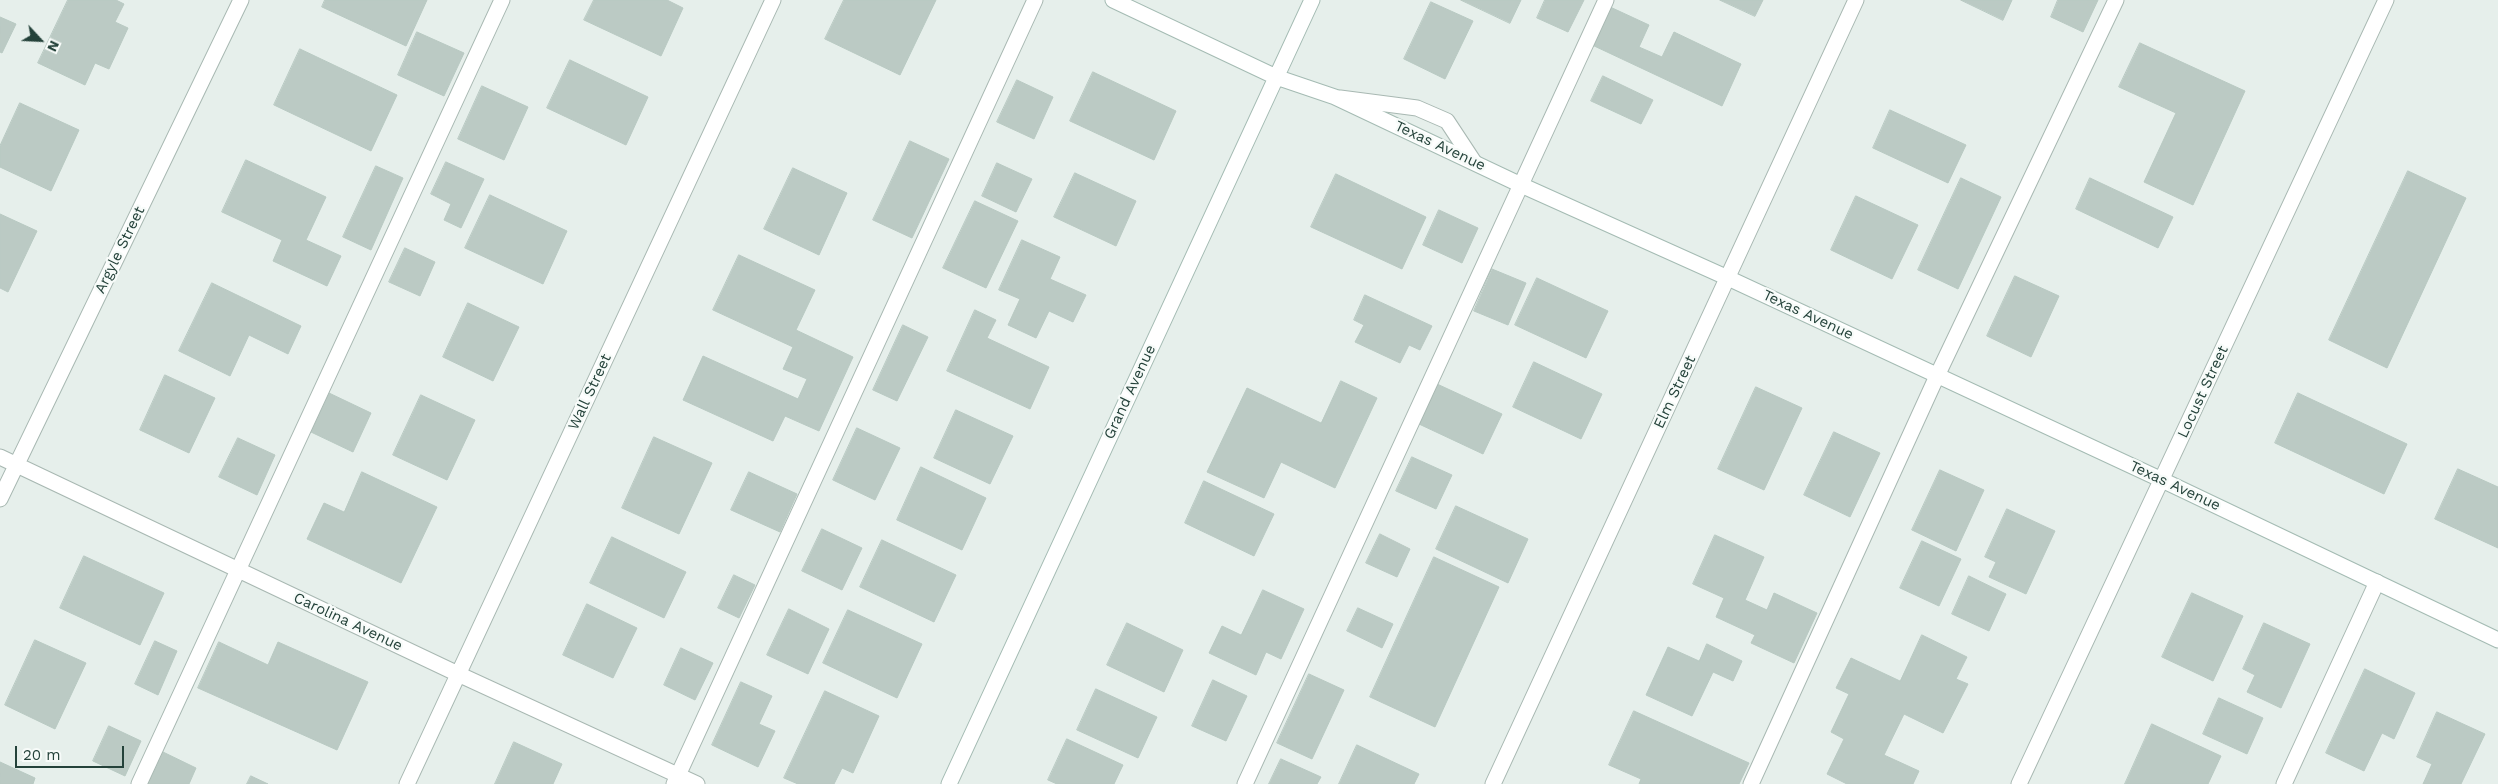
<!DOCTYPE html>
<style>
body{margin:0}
#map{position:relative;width:2498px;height:784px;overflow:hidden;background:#e6efeb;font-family:"Work Sans",sans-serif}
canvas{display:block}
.north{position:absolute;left:15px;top:15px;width:50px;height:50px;-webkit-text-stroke:4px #f7fbf9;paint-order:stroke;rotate:115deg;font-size:14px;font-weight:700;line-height:20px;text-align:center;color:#24423a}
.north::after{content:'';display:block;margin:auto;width:18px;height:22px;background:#24423a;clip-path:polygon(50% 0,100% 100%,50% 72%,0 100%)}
.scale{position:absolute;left:15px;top:746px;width:109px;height:22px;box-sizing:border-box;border:2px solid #24423a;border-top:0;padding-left:6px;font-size:15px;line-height:18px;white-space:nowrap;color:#24423a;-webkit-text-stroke:4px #f7fbf9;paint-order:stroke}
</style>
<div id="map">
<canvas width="2498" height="784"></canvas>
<div class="north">N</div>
<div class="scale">20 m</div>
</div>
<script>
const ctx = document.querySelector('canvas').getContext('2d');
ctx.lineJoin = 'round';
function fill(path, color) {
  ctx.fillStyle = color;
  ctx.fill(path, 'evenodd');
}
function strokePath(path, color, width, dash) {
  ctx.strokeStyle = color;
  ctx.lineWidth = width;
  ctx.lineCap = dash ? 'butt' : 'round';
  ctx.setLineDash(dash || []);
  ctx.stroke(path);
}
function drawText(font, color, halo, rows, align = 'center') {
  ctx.font = font + ' "Work Sans",sans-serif';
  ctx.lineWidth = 4.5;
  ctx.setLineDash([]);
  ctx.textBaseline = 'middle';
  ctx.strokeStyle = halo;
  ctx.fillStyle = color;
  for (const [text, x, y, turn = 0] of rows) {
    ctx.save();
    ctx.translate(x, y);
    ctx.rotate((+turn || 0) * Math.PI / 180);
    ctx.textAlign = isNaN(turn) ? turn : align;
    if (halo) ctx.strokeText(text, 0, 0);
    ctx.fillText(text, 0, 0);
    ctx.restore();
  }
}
const building = new Path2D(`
 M68,0H116L124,4L115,22L128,28L109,69L95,63L85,85L38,63Z
 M325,0H427L406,46L322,7Z
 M594,0H667L683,8L661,56L584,20Z
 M844,0H936L900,75L825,39Z
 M1461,0H1521L1510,23Z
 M1545,0H1584L1568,32L1537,18Z
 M1720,0H1763L1755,16Z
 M1961,0H2012L2003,20Z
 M2058,0H2098L2083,32L2051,17Z
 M1431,2L1473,21L1445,79L1404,59Z
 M1608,6L1649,25L1639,47L1662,57L1674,32L1741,64L1722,106L1590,44Z
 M0,17L16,24L2,53L0,52Z
 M417,32L464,53L444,96L398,75Z
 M2140,43L2245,91L2193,205L2144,182L2176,113L2119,87Z
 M300,49L397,95L371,151L274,105Z
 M570,60L648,97L626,145L547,108Z
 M1093,72L1176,111L1154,160L1070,121Z
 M1603,76L1653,100L1641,124L1591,101Z
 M1017,80L1053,97L1034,139L997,122Z
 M482,86L528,107L504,160L458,139Z
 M20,103L79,130L51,191L0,167V146Z
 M1890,110L1966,145L1948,183L1873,148Z
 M910,141L949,159L912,238L873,220Z
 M246,160L326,197L306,240L341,256L327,286L273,261L282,240L222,212Z
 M446,162L484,179L461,228L444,220L451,204L431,194Z
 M997,163L1032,179L1016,212L982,196Z
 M376,166L403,178L371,250L343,237Z
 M793,168L847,193L819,255L764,229Z
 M2408,171L2466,198L2387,368L2329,340Z
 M1075,173L1136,201L1116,246L1054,217Z
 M1336,174L1426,217L1402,269L1311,227Z
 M1961,178L2001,197L1958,289L1918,270Z
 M2090,178L2173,217L2158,248L2076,209Z
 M490,195L567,231L543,284L465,248Z
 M1856,196L1918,225L1892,279L1831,250Z
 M975,201L1018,221L986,288L943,268Z
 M1439,210L1478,228L1462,263L1423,245Z
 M0,214L37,231L8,292L0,288Z
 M1022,240L1060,257L1050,279L1086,295L1073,322L1049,311L1036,338L1008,325L1020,299L999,290Z
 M405,248L435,262L420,296L389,282Z
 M739,255L815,290L796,330L853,357L819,431L785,416L773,441L683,400L703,356L798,399L807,379L783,369L793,347L713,310Z
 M1492,269L1526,283L1508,325L1474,311Z
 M2015,276L2059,296L2031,357L1987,336Z
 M1537,278L1608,311L1586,358L1515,325Z
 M212,283L301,326L288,354L249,335L230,376L179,351Z
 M1365,295L1432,326L1420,350L1409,345L1400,363L1355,342L1364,325L1354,320Z
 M468,303L519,327L493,381L443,357Z
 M975,310L996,320L987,338L1049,367L1030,409L947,371Z
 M903,325L928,337L897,401L873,390Z
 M1534,362L1602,394L1581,439L1513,407Z
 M165,375L215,398L189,453L140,430Z
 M1341,381L1377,398L1335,488L1281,462L1264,498L1207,472L1247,388L1321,423Z
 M1437,384L1502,414L1483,454L1419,424Z
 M1756,387L1802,408L1764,490L1718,469Z
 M329,393L371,413L353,452L311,432Z
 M2298,393L2407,444L2384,494L2275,443Z
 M421,395L475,420L447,480L393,455Z
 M956,410L1013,436L990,484L934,458Z
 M857,428L900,448L875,500L833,480Z
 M1834,432L1880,453L1850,517L1804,495Z
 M654,437L712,463L679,534L622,508Z
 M238,438L275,455L257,495L219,477Z
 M1412,457L1452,475L1436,509L1396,491Z
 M921,467L986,498L962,550L897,520Z
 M2458,469L2498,487V548L2435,519Z
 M1940,470L1984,490L1956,551L1912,530Z
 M362,472L437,507L401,583L307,539L324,503L344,512Z
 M749,472L797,494L780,532L731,510Z
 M1204,481L1274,514L1254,556L1185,523Z
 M1456,506L1528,539L1508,583L1436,549Z
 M2007,509L2055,531L2026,594L1989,577L1996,562L1985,557Z
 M822,529L862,548L842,590L802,571Z
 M1380,534L1410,549L1397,577L1366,563Z
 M1715,535L1764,557L1745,600L1767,610L1774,593L1817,613L1794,663L1751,643L1755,635L1716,617L1724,598L1693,584Z
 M612,537L686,572L664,618L590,583Z
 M882,540L956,575L934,622L860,587Z
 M1922,541L1961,559L1939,606L1900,588Z
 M84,556L164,593L140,645L60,608Z
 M1434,557L1499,587L1435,727L1370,697Z
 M734,575L755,585L739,618L718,608Z
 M1969,576L2006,594L1989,631L1952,614Z
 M1263,590L1304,609L1281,659L1266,652L1256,675L1209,653L1222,626L1241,635Z
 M2192,593L2243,616L2213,681L2162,657Z
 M587,604L637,628L613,678L563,655Z
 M1358,608L1393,624L1382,648L1347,631Z
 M789,609L829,629L808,674L767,655Z
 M848,610L922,644L897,698L823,663Z
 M1127,623L1183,650L1164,692L1107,665Z
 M2264,623L2310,644L2281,708L2247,692L2255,675L2243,669Z
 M1922,635L1967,657L1956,679L1968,684L1943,733L1904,714L1884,755L1919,771L1913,784H1847L1827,774L1844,739L1831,732L1849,694L1836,688L1851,658L1900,681Z
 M35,640L86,663L55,729L5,705Z
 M155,641L177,651L158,695L135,684Z
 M219,642L268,665L278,642L368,682L337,750L198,688Z
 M1707,644L1742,661L1733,681L1713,672L1692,716L1646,695L1668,647L1699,661Z
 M681,648L713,663L695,700L664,685Z
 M2365,669L2415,693L2394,739L2382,733L2364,771L2326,753Z
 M1309,674L1344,690L1312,759L1277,743Z
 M1213,680L1247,696L1226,741L1192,726Z
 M741,682L772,696L759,724L775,731L758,767L712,745Z
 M1096,689L1157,717L1138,758L1077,730Z
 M825,691L879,716L853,773L842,768L834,784H798L784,778Z
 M2219,698L2263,718L2247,754L2203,734Z
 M1634,711L1749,763L1739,784H1639L1641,779L1609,765Z
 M2437,712L2485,734L2461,784H2423L2432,764L2417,757Z
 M2152,724L2221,756L2208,784H2125Z
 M109,726L141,741L125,776L93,761Z
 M1067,739L1123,765L1114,784H1057L1048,780Z
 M514,742L562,764L553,784H495Z
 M1357,745L1419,774L1414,784H1339Z
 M163,752L196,768L189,784H148Z
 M1281,759L1321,777L1317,784H1269Z
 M0,762L35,778L33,784H0Z
 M251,776L268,784H247Z`);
fill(building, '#bbcac4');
strokePath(building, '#b8c9c2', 1);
const lane = new Path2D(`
 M1340,98L1417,108L1447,121L1474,162
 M139,784L502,0
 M674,784L1035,0
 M1245,784L1606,0
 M1751,784L1937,376L2116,0
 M2284,784L2377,582`);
const street = new Path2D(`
 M0,457L458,674L697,784
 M0,499L241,0
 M407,784L773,0
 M1493,784L1856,0
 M2019,784L2386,0`);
const secondary = new Path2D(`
 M1113,0L1276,77L1335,97L1521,185L1728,278L2162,480L2498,640
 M949,784L1312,0`);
strokePath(lane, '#a8b8b2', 17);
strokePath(street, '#a8b8b2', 17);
strokePath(secondary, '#a4bbb3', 17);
strokePath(lane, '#fff', 15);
strokePath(street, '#fff', 15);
strokePath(secondary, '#fff', 15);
drawText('15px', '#24423a', '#f7fbf9', [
 ["Texas Avenue",1440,146,25],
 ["Argyle Street",120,250,-64],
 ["Texas Avenue",1808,315,25],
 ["Wall Street",590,392,-65],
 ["Grand Avenue",1130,392,-65],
 ["Elm Street",1675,392,-65],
 ["Locust Street",2203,392,-65],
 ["Texas Avenue",2175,486,25],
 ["Carolina Avenue",348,622,25]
]);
</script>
